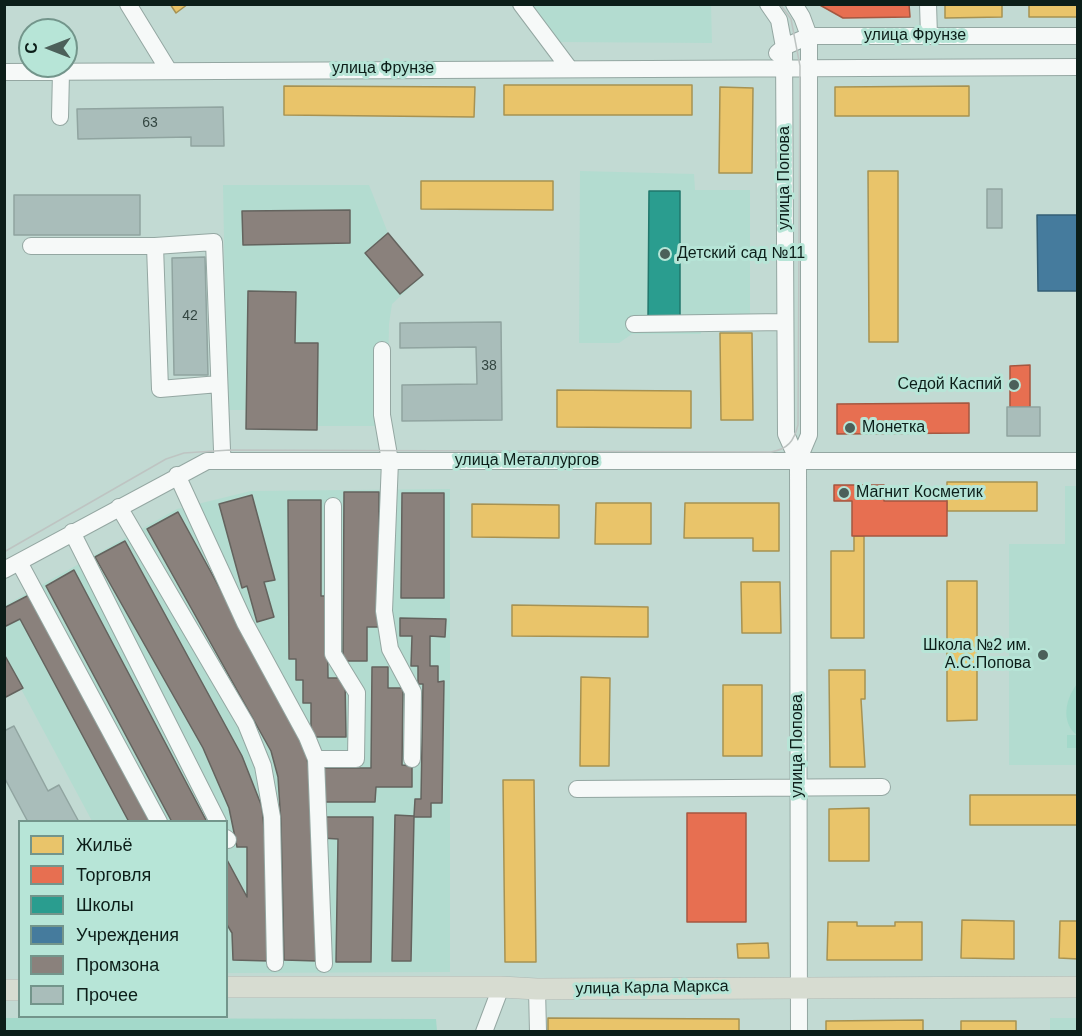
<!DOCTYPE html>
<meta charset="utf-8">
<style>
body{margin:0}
#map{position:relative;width:1082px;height:1036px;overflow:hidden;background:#c2dad3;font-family:Helvetica,sans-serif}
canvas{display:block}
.frame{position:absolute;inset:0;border:6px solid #0c1e19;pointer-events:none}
.legend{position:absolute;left:18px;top:820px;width:210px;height:198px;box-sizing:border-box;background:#b7e5d7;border:2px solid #73958b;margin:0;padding:8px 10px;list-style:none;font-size:18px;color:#0c1e19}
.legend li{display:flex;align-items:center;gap:12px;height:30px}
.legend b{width:30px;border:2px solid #73958b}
.north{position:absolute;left:18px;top:18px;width:60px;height:60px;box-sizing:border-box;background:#b7e5d7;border:2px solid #73958b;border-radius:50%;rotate:270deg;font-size:16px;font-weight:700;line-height:24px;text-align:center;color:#0c1e19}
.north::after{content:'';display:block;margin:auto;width:21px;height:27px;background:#4c605a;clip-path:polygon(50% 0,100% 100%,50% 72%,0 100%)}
</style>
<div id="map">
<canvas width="1082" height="1036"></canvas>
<div class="frame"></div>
<ul class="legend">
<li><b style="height:16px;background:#e9c46a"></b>Жильё</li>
<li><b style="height:16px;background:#e76f51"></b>Торговля</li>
<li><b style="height:16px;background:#2a9d8f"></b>Школы</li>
<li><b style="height:16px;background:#457b9d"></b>Учреждения</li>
<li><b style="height:16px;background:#8a817c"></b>Промзона</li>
<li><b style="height:16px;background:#a9bdba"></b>Прочее</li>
</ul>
<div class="north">С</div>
</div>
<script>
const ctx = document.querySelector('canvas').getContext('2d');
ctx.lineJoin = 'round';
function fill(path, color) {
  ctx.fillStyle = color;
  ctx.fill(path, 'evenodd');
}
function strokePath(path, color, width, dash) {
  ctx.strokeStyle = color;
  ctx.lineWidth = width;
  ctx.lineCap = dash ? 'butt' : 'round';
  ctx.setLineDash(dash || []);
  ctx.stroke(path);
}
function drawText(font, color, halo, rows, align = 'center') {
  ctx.font = font + ' Helvetica,sans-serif';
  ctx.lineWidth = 6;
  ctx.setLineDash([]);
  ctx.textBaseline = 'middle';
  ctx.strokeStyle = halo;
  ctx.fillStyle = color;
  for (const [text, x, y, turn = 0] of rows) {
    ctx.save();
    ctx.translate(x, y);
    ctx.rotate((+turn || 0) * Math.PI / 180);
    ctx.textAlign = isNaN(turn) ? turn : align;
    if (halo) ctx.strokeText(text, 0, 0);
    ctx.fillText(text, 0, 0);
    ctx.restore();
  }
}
fill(new Path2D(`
 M531,5H711L712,43L558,42Z
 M580,171L694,174L695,190H750V317L701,318V334H632L619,343H579Z
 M223,185H369L388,233L423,275L392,304L389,324L387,426H317V430L246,429V410H227Z
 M1065,486H1077V765H1009V544H1065Z
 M450,489V972L227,973L226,822L92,821L5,659L4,606L177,509L251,491Z
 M1050,1018H1077V1031H1050Z`), '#b3dcd0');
fill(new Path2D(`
 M1077,684V748H1067V735H1077C1060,722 1066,698 1077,684Z
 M5,1018L436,1019L437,1031L5,1032Z`), '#a3d9ca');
const homes = new Path2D(`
 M170,4H188L176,13Z
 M945,4H1002V17L945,18Z
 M1029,4H1078V17H1029Z
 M504,85H692V115H504Z
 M284,86L475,87L474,117L284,115Z
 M969,86V116H835V87Z
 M720,87L753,88L752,173H719Z
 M868,171H898V342H869Z
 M421,181H553V210L421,209Z
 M720,333H752L753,420H721Z
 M557,390L691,391V428L557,427Z
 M947,482H1037V511H947Z
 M596,503H651V544H595Z
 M685,503H779V551H753V538H684Z
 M472,504L559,505V538L472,537Z
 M854,536H864V638H831V551H854Z
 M947,581H977V720L947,721Z
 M741,582H780L781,633H742Z
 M512,605L648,607V637L512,636Z
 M829,670H865V699H861L865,767H830Z
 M581,677L610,678L609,766H580Z
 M723,685H762V756H723Z
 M503,780H534L536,962H505Z
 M970,795H1078V825H970Z
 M869,808V861H829V809Z
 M962,920L1014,921V959L961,958Z
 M1060,921H1078V959L1059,958Z
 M828,922H857V926H895V922H922V960H827Z
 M768,943L769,958H738L737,944Z
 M548,1018L739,1019V1032H548Z
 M923,1020V1032H826V1021Z
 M961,1021H1016V1032H961Z`);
fill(homes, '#e9c46a');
strokePath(homes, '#a79252', 1.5);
const shops = new Path2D(`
 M818,4H909L910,17L843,18Z
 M1030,365V407H1010V366Z
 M969,403V433L837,434V404Z
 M834,485H884V501H947V536H852V501H834Z
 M687,813H746V922H687Z`);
fill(shops, '#e76f51');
strokePath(shops, '#a55740', 1.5);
const schools = new Path2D(`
 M649,191H680V318H648Z`);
fill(schools, '#2a9d8f');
strokePath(schools, '#21776c', 1.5);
const public = new Path2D(`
 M1037,215H1078V291H1038Z`);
fill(public, '#457b9d');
strokePath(public, '#345f75', 1.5);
const industry = new Path2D(`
 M350,210V243L243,245L242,211Z
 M388,233L423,275L400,294L365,253Z
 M248,291L296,292L295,343H318L317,430L246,429Z
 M344,492H379V627H367V661H343Z
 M402,493H444V598H401Z
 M252,495L275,580L264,582L274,617L257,622L247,586L242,588L219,504Z
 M288,500H321V596H327L328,678H345L346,737H311V703H303V680H296V659H289Z
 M178,512L304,742L309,769L317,961L284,960L281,824L278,777L271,751L147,529Z
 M125,541L242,756L262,807L266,849L269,961L233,960L232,933L226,923V858L247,897V847H237L229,808L203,748L95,557Z
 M74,570L207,822H172L46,586Z
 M29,595L150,822H129L20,619L4,627V608Z
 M400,618L446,619L445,637L430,636V666H438V682L444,681L442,803H431V817H414L411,961H392L395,815L414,816L415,799H421L423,684H418V666H411L412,636H400Z
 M4,654L23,688L4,698Z
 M372,667H388V688H403L402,765L412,766V787H376L375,802H323V768H371Z
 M321,817H373L371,962H336L338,839L321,838Z`);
fill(industry, '#8a817c');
strokePath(industry, '#64635e', 1.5);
const building = new Path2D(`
 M223,107L224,146H191V137L78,139L77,109Z
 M987,189H1002V228H987Z
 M14,195H140V235H14Z
 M205,257L208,375H174L172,258Z
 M501,322L502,420L402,421V385L477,384L476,347L400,348V323Z
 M1007,407H1040V436H1007Z
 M14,726L48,791L59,785L79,822H28L4,777V731Z`);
fill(building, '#a9bdba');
strokePath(building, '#90a4a0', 1.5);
const minor = new Path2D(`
 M128,4L169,71
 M521,4L569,68
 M768,4L779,20L784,47L786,434L798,461
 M794,4L802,17L809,36V435L798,461L799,1032
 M928,4L929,36
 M777,53L784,47L809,36H1078
 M4,72L1078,67
 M60,117L61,72
 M31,246H155
 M634,324L785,322
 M382,350V415L390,461L384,611L390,649L413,692L412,759
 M219,384L160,389L155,246L214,242L222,450L223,461
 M177,475L245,623L307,737L316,759L324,964
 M119,507L246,724L263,766L272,817L275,963
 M72,532L218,822
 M19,562L159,822
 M4,570L207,461H1078
 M316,759H356L357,693L333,654V506
 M577,789L882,787
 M226,838L228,840
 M537,989L538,1032
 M484,1032L501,987`);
const major = new Path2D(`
 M226,987H501L537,989L1078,987
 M4,990H20`);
strokePath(minor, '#94a7a2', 18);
strokePath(major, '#acb8b4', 22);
strokePath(minor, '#f6f9f8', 16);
strokePath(major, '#d7dcd1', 21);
strokePath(new Path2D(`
 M4,552L166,459L184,453L230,450L771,452C788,449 794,441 798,425L800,66L791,19L780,4`), '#bec4c2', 1.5);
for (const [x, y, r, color] of [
 [665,254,6,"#4c605a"],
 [1014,385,6,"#4c605a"],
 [850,428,6,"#4c605a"],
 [844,493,6,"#4c605a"],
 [1043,655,6,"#4c605a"]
]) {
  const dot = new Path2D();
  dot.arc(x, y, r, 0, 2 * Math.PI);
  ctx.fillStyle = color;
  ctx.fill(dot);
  strokePath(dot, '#b7e5d7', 2);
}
drawText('14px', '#334641', null, [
 ["63",150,123],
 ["42",190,316],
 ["38",489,366]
]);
drawText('16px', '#0c1e19', '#b7e5d7', [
 ["улица Фрунзе",915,36],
 ["улица Фрунзе",383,69],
 ["улица Попова",785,178,-90],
 ["улица Металлургов",527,461],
 ["улица Попова",798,746,-90],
 ["улица Карла Маркса",652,988,-1]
]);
drawText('16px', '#0c1e19', '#b7e5d7', [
 ["Детский сад №11",677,254],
 ["Седой Каспий",1002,385,"right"],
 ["Монетка",862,428],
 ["Магнит Косметик",856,493],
 ["Школа №2 им.",1031,646,"right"],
 ["А.С.Попова",1031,664,"right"]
], 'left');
</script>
